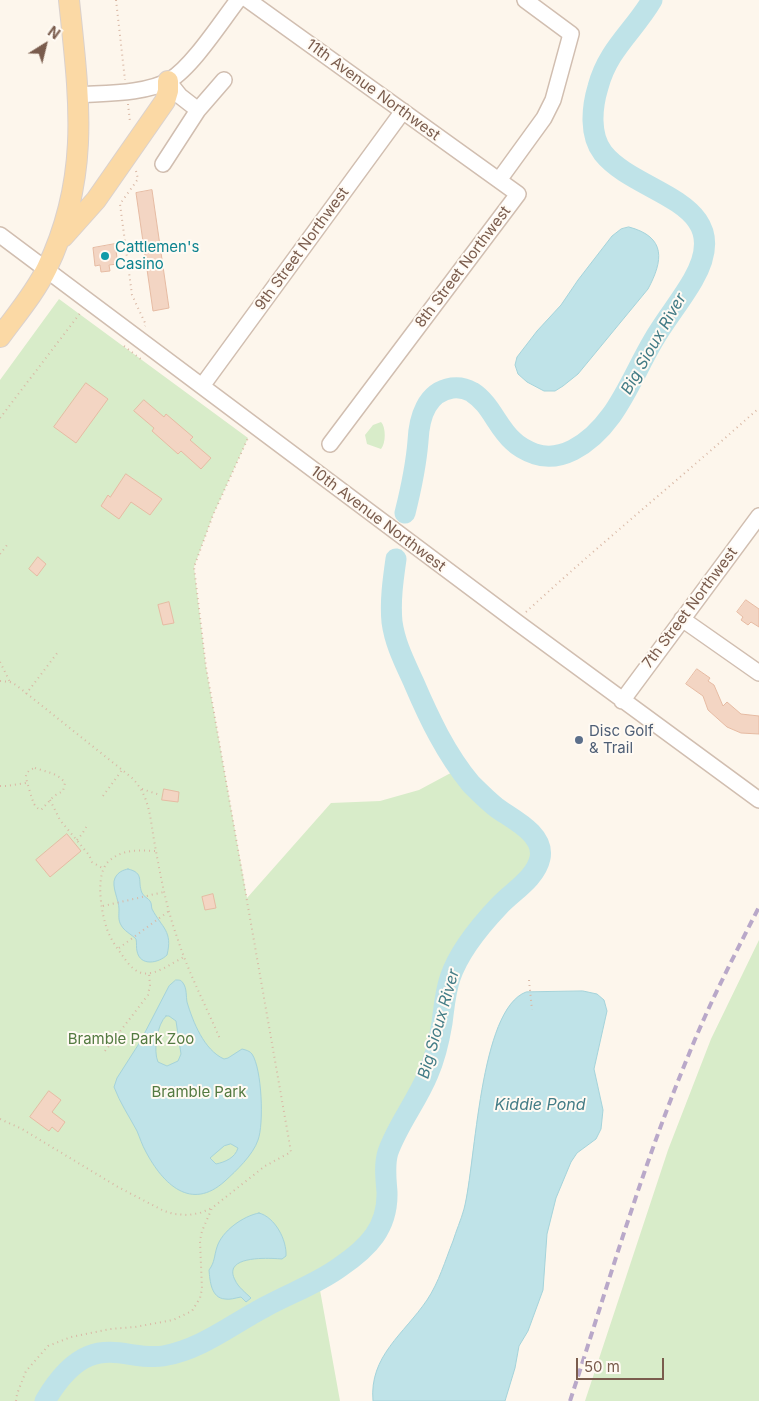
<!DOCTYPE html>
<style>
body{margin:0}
#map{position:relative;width:759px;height:1401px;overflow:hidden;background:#fdf6ec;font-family:Inter,sans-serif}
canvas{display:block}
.north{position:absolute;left:20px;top:20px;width:50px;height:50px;-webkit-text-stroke:4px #fffaf3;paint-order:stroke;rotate:36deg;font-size:14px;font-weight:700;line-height:20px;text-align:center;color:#7a5c4d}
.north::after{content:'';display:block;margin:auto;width:18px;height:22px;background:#7a5c4d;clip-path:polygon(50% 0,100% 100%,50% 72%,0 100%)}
.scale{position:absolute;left:576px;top:1358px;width:88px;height:22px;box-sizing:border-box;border:2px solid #7a5c4d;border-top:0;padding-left:6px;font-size:15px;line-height:18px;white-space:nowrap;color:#7a5c4d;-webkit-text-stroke:4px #fffaf3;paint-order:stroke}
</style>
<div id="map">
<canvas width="759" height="1401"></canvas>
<div class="north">N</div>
<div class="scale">50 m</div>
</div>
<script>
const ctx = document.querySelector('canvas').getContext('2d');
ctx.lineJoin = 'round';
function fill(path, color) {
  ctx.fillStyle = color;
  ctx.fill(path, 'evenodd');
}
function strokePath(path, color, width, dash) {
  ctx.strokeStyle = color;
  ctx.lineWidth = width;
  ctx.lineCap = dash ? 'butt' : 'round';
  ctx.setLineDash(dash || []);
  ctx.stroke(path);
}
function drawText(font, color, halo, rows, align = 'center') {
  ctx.font = font + ' Inter,sans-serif';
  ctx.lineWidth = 4;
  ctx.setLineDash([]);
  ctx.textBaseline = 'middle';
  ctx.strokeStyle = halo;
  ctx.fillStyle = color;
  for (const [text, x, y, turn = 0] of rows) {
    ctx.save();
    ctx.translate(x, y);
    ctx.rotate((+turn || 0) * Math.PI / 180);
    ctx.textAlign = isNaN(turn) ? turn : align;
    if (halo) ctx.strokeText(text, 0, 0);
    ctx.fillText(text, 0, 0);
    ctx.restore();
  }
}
fill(new Path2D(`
 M59,299L248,438L213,515L194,567L206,667L247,898L331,803L380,801L419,790L460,768C470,782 481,793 493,804C507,817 539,830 540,851C542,874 512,892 498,907C483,923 461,948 453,968C440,1002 442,1040 428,1074C422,1089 413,1104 405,1118C399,1130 390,1142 387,1155C383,1174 389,1193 386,1212C382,1242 342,1267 318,1279L340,1401H0V380Z
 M381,422C386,427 386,443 381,449L367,444L365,435L373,425Z
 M759,940V1401H585L668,1150L711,1039Z`), '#d8ecc9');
const water = new Path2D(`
 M629,227C667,237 663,261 648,289L578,374L563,386L555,391H544L527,382L518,374L515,365L517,357L537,331L561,305L578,280L612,236L621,229Z
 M128,869C145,873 137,881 142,893C144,897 148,898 150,901C152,904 151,906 152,909C162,928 173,931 167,955C159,963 140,967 137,951C136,948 137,943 136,939C131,934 124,931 121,925C118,920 119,915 119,909C119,900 111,886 115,878C118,872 123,870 128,869Z
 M176,980C180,980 181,980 183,983C187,988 186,997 187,1002C193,1022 204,1050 224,1059L228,1058L242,1049C246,1050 250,1051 252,1054C262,1069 264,1124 258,1140C253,1155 236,1171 225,1181C191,1212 163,1184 146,1152C142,1145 140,1138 137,1131C129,1116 120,1103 114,1087L117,1078L140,1042L169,986ZM166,1016H169L176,1021L181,1054L178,1061L167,1066L158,1062C153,1051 157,1024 166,1016ZM231,1144L238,1148C235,1158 225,1162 216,1164L210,1158L224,1146Z
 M583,991L597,994L604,1000L607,1011L594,1069L603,1110L601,1129L596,1139L577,1153L571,1162L556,1198L547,1234L543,1290L528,1331L519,1346L515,1368L505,1401H373C369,1356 404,1334 427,1300C439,1282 445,1261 453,1241C456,1231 461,1220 464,1209C476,1163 479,1009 526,992Z
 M259,1213C275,1217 287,1240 286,1256L282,1259C269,1258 222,1255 235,1280C238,1287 246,1293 251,1298L246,1302L241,1297C235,1298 230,1300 225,1299C211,1298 210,1281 209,1270C215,1262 214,1256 217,1247C222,1231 243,1216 259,1213Z`);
fill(water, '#bfe3e8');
strokePath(water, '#a5d3da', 1);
strokePath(new Path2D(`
 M405,513C411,489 416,466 418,441C419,419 426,392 452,388C459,387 465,388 472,392C491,404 497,427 513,441C519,447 527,451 535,454C547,458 561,456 573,450C615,428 630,380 653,341C665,320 681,301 693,280C739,200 637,196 603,153C589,135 592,107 598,87C608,49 634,31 652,0
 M45,1401C55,1384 69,1364 89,1356C114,1346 138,1360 163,1356C200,1350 231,1325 263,1308C288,1294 317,1284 340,1267C368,1248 388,1228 387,1192C386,1179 384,1165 388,1152C398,1124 417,1101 428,1074C435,1058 439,1041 442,1023C444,1008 445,993 450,978C459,951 480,926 499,906C512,892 536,878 540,858C545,834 512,819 497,808C488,801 479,792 471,784C446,754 429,718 414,683C405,663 395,644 392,622C390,601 393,580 396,559`), '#bfe3e8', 21);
const building = new Path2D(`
 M152,190L169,308L153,311L136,193Z
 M115,244L118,264L109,265L110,271L101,272L100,265L95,266L93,248Z
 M86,383L108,399L76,443L54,427Z
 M144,400L164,417L166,414L193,437L190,440L211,458L201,469L181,451L178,454L152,431L154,428L134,411Z
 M126,474L162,499L150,515L131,502L119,519L101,506L108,495L110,497Z
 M38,557L46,564L37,576L29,569Z
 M746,600L759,609V627L751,622L748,625L741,620L743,617L737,612Z
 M169,602L174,623L163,625L158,605Z
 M697,669L710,678L708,681L714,685L723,706L727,702L741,714L759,716V734L741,733L727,727L708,710L703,696L686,684Z
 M164,789L179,792L178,802L162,800Z
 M67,834L81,851L50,877L36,860Z
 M213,894L216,908L205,910L202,897Z
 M49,1091L61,1100L52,1112L65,1122L58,1132L52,1127L49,1131L30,1117Z`);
fill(building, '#f3d5c3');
strokePath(building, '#e6bba3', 1);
const minor = new Path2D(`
 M248,0L518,194L330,444
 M168,81L180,96L198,110
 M78,95C106,93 145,94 170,80C192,67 221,22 238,0
 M163,164L198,110L224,80
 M499,180L544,118L553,100L571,34L525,0
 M0,235L518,623L759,800
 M202,386L403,111
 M682,619L759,673
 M622,701L759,516`);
const major = new Path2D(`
 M63,237L96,200L165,101L168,91V81
 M0,337C16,315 35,293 47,268C91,176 79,97 69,0`);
strokePath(minor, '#d1beb0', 18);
strokePath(major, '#dad1cd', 22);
strokePath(new Path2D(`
 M116,0L125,80
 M128,104L130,122
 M136,171L138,179L120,204L132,295L146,325L145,326
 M124,346L142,360
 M0,418L81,312
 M0,554L7,545
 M526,612C602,542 682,477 759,408
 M0,662L10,682
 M0,681L10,682L16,685L131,777C149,794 150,816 154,840C160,874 166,907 178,940C189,974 206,1006 220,1039
 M26,694L58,652
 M35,768C46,772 58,773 65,783L63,791L54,796L41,810C37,808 37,808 34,804C33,802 25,777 26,776C27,771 31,769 35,768Z
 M0,786H6L26,783
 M142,789L160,795
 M103,796L122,770
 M50,800L60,820L89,855L92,862L104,869
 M77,840L82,834L88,824
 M155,851C139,850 121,849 108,862C95,875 101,912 107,929C110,938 116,947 122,955C127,962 133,971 142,973C155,976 172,963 184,957
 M103,906L164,892
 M119,948L169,911
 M529,980L532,1010
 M105,1051L148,995L150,985L149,973
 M0,1119L22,1129L118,1187L164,1211L174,1214L188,1215L200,1213L212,1208
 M16,1401L17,1394L26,1371L48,1346L71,1337L110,1329L135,1327L173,1320L192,1311L200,1298L202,1289L200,1241L202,1231L212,1208L265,1166L291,1152L206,667L194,567L213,515L248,438`), '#d9b8a5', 2, [1, 4]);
strokePath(minor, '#fff', 15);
strokePath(major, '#fbd9a5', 20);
strokePath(new Path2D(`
 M570,1401C608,1285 642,1167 689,1054C709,1004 734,956 759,907`), '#b9a8c9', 4, [8, 5]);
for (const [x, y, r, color] of [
 [105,256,5,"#0f9aa8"],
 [579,740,5,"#5c6f8a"]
]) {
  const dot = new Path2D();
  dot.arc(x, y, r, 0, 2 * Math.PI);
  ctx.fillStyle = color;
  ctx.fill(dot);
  strokePath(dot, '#fffaf3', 2);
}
drawText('15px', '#7a5c4d', '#fffaf3', [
 ["11th Avenue Northwest",373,90,36],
 ["9th Street Northwest",302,249,-54],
 ["8th Street Northwest",463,267,-53],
 ["10th Avenue Northwest",378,519,37],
 ["7th Street Northwest",690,608,-53]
]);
drawText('15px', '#0d838f', '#fffaf3', [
 ["Cattlemen's",115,247],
 ["Casino",115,264]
], 'left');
drawText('15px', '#4e5e75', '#fffaf3', [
 ["Disc Golf",589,731],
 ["& Trail",589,748]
], 'left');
drawText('15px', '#537a41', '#fffaf3', [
 ["Bramble Park Zoo",131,1039],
 ["Bramble Park",199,1092]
]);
drawText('italic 16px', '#437c86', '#fffaf3', [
 ["Big Sioux River",654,344,-60],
 ["Big Sioux River",439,1024,-74],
 ["Kiddie Pond",540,1105]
]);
</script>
